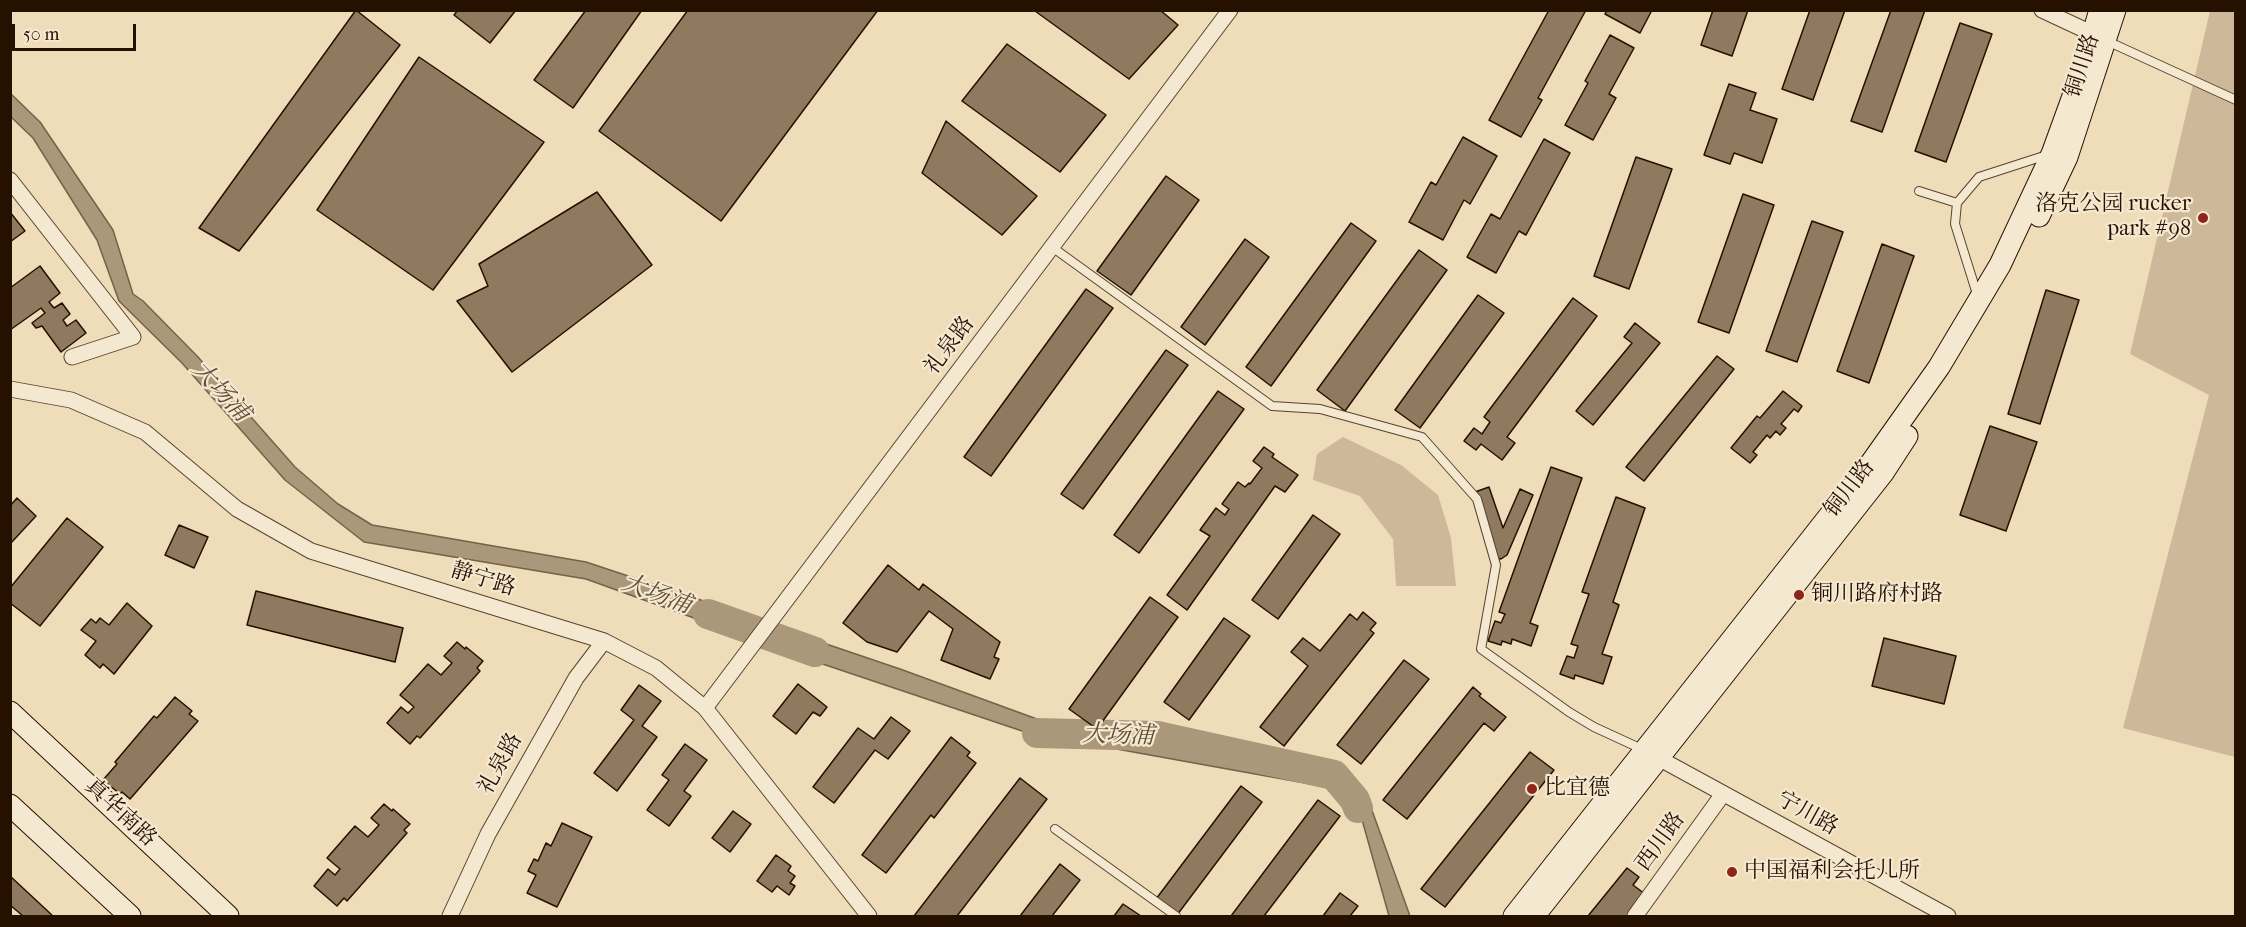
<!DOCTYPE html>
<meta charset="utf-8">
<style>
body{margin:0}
#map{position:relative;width:2246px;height:927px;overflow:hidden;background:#efdcb8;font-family:"IM FELL French Canon",serif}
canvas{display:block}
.frame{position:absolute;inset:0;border:12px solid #261000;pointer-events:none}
.scale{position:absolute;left:12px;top:24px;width:124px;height:27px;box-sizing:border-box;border:3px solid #261000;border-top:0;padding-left:8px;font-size:18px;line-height:21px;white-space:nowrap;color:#261000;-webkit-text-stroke:4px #f5e8d1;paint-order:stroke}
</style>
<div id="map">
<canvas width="2246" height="927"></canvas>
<div class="frame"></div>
<div class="scale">50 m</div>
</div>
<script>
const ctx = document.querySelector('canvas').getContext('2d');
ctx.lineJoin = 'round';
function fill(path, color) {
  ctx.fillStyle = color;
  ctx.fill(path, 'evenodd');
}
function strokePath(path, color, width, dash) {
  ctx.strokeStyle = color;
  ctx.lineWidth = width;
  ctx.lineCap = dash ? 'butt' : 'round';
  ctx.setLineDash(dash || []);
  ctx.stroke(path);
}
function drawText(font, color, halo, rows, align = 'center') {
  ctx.font = font + ' "IM FELL French Canon","Noto Serif SC",serif';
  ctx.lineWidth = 4.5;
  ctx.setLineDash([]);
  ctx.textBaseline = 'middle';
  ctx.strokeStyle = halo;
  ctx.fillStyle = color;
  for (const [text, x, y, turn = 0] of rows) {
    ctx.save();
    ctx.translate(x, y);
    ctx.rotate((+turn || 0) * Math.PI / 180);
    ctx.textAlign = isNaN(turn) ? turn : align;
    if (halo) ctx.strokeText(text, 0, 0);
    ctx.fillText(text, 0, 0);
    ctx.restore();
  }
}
fill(new Path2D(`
 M2210,11H2235V757L2123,728L2209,395L2130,354Z
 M1343,437L1401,465L1438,495L1451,538L1456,586H1396L1393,539L1360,496L1313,480L1317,454Z`), '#cdb999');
const water = new Path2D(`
 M10,93L40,122L113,230L133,294L143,301L198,357L295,467L338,504L372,525L586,562L755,618L741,635L586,579L364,542L285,480L182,363L119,301L97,240L33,138L11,117Z
 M785,630L900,669L1078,734L1157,736L1334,775L1369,802L1410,916H1389L1359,809L1327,787L1028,733L772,647Z`);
fill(water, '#ab9779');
strokePath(water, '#766149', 1.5);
strokePath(new Path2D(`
 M708,614L815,652
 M1037,733L1157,736L1334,775L1355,800L1358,808`), '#ab9779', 30);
const building = new Path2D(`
 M356,10L400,45L239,251L199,228Z
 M458,10H516L490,43L454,15Z
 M586,10H642L573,108L534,80Z
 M688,10H878L721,221L599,131Z
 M1160,10L1178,25L1129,79L1035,11Z
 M1549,10H1586L1538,98L1542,100L1521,137L1489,120Z
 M1607,10H1652L1640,33L1605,14Z
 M1713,10H1748L1732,56L1701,45Z
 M1810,10H1845L1813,100L1782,89Z
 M1891,10H1925L1882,132L1851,121Z
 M1960,23L1992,34L1946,162L1915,151Z
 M1610,35L1634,48L1609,94L1616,98L1593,140L1565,125L1588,83L1585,81Z
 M1007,44L1106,115L1060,172L962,101Z
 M419,57L544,142L433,290L317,210Z
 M1729,84L1756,93L1750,110L1777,119L1762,163L1734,153L1730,164L1704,155Z
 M946,121L1037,196L1002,235L922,173Z
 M1463,137L1497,156L1470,204L1464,200L1443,240L1409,222L1431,182L1436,185Z
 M1544,139L1570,153L1526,235L1519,231L1496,273L1467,257L1491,214L1500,219Z
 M1636,157L1672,169L1629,289L1594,276Z
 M1166,176L1199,200L1131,295L1097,271Z
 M597,192L652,265L512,372L457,301L488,286L479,264Z
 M1743,194L1774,205L1729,333L1698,322Z
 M10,212L25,231L10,242Z
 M1812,221L1843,232L1797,362L1766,351Z
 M1351,223L1376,241L1271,386L1246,367Z
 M1245,239L1269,257L1205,345L1181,327Z
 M1882,244L1914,256L1869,383L1837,371Z
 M1419,250L1447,270L1345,411L1317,390Z
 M40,266L60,293L49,302L54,308L62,303L70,314L63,320L67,326L76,320L86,333L61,352L42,326L36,328L32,323L45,313L41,308L10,330V288Z
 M1086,289L1113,308L991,476L964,457Z
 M2046,290L2079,300L2040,424L2008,414Z
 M1478,295L1504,313L1420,428L1395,410Z
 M1573,298L1597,316L1507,437L1515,443L1502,460L1481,444L1476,450L1464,441L1474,428L1482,434L1490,422L1484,417Z
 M1635,323L1660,343L1593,425L1576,411L1632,343L1624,337Z
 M1166,350L1188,365L1083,509L1061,494Z
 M1717,356L1734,369L1644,481L1626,467Z
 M1218,391L1244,409L1139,553L1114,535Z
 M1783,391L1802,406L1798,412L1794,409L1781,424L1786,428L1780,435L1776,431L1770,438L1767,435L1753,452L1757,455L1750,463L1731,448L1757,416L1760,418Z
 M1990,426L2037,442L2006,531L1960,515Z
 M1264,447L1274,454L1272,457L1298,475L1285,492L1275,486L1187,610L1167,595L1210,536L1200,530L1216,508L1225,515L1229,509L1222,504L1238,482L1245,487L1249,483L1250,484L1262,468L1253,461Z
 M1551,467L1582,478L1530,623L1538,626L1531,646L1512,639L1511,644L1502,641L1501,645L1488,641L1495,621L1501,623L1505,614L1499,612Z
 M1489,487L1503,528L1520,489L1533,495L1507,555L1501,559L1497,558L1475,492Z
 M1616,497L1645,508L1613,602L1619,605L1602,654L1612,657L1603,684L1575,675L1574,679L1560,674L1567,656L1574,658L1578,646L1571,644L1589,594L1582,592Z
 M17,498L36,516L10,544V506Z
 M1313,515L1340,534L1278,619L1252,600Z
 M67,518L103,547L40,626L10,603V588Z
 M179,525L208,537L194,568L165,555Z
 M888,565L919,590L923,584L1000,642L994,657L999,659L990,679L941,660L953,629L929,611L897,652L867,642L843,623Z
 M256,591L403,628L395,662L247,625Z
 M1150,597L1178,617L1097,729L1069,709Z
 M127,603L152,626L114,674L103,664L100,668L85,655L96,641L81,630L91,619L96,623L100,618L109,625Z
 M1363,612L1376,623L1370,630L1374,633L1284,746L1260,727L1308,666L1291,652L1303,638L1320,651L1350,614L1357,620Z
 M1224,618L1250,636L1189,720L1164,702Z
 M1884,638L1956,656L1944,704L1872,686Z
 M457,642L465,649L466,647L483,661L477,668L480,671L420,738L417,736L410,744L387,723L401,707L408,713L414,707L400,695L428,664L441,675L452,663L444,656Z
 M1404,660L1429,679L1361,764L1337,745Z
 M798,684L827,707L820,716L813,712L796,734L773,716Z
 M639,685L661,701L642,726L657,737L617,791L594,773L634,720L621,710Z
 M1473,687L1481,694L1479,696L1506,717L1494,731L1484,723L1407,819L1383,800Z
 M175,697L192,711L189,714L198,721L130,799L122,792L120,794L103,780L117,764L115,762L154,716L157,718Z
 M891,717L910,731L888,759L875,750L834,803L813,787L858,728L874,739Z
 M951,737L970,752L967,756L976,763L934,818L931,815L886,873L862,855Z
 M685,744L707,760L684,791L691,796L669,826L647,810L669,780L662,775Z
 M1530,752L1554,770L1445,907L1421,889Z
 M1020,778L1047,799L957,916H914Z
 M1241,786L1262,802L1177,915L1156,899Z
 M1318,800L1340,816L1264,916H1231Z
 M384,804L392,811L393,809L410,824L404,830L407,833L347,901L344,898L337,906L314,886L328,869L335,875L340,869L327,858L355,826L368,837L379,825L371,818Z
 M733,811L751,824L730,852L712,838Z
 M562,823L592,837L557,907L527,893L536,875L528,871L534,859L538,861L546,843L551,846Z
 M776,855L791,866L788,871L795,876L790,883L795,886L789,895L777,886L772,892L757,881Z
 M1060,864L1080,880L1052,916H1020Z
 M1627,868L1639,877L1633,885L1645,894L1627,916H1588Z
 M10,876L53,916H23L10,905Z
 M1340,893L1358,906L1350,916H1323Z
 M1123,904L1141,916H1114Z`);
fill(building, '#8f7a60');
strokePath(building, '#261000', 1.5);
const lane = new Path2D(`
 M2107,41L2236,100
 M1919,191L1957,203
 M1052,247L1272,406L1320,409L1422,437L1477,499L1496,565L1481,649L1569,712L1594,727L1644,750
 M1977,294L1955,224L1957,203L1979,177L2047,155
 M1055,829L1176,916`);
const street = new Path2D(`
 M2042,10L2102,38
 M10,180L133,337L72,357
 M10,389L71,400L145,432L237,509L311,551L604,641L656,668L705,708L869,916
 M705,708L1230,10
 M1651,754L1948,916
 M450,916L488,834L576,678L604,641
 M1635,916L1723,794`);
const secondary = new Path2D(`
 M2039,216L2067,157L2115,10
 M10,712L228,916
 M10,805L130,916
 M1514,916L1871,463L1939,367L2000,265L2052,154L2080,77L2100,10
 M1534,916L1883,473L1907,436`);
strokePath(lane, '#58432e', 10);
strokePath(street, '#58432e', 17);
strokePath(secondary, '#261000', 23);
strokePath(lane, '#f5e8d1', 8);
strokePath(street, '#f5e8d1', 15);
strokePath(secondary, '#f5e8d1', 21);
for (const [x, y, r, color] of [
 [2203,218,6,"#8f2418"],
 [1799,595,6,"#8f2418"],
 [1532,789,6,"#8f2418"],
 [1732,872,6,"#8f2418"]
]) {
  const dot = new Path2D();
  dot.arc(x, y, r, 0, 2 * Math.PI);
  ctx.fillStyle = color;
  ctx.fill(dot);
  strokePath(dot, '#f5e8d1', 2);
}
drawText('22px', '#261000', '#f5e8d1', [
 ["铜川路",2083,66,-72],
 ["礼泉路",950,346,-53],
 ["铜川路",1850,489,-52],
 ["静宁路",483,580,17],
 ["礼泉路",501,764,-61],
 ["真华南路",120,813,43],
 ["宁川路",1807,814,29],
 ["西川路",1661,842,-54]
]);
drawText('22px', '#261000', '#f5e8d1', [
 ["洛克公园 rucker",2191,205,"right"],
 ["park #98",2191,230,"right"],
 ["铜川路府村路",1811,595],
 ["比宜德",1544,789],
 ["中国福利会托儿所",1744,872]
], 'left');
drawText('italic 24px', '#624d36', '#f5e8d1', [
 ["大场浦",220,392,47],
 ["大场浦",656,595,20],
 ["大场浦",1118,736,2]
]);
</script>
